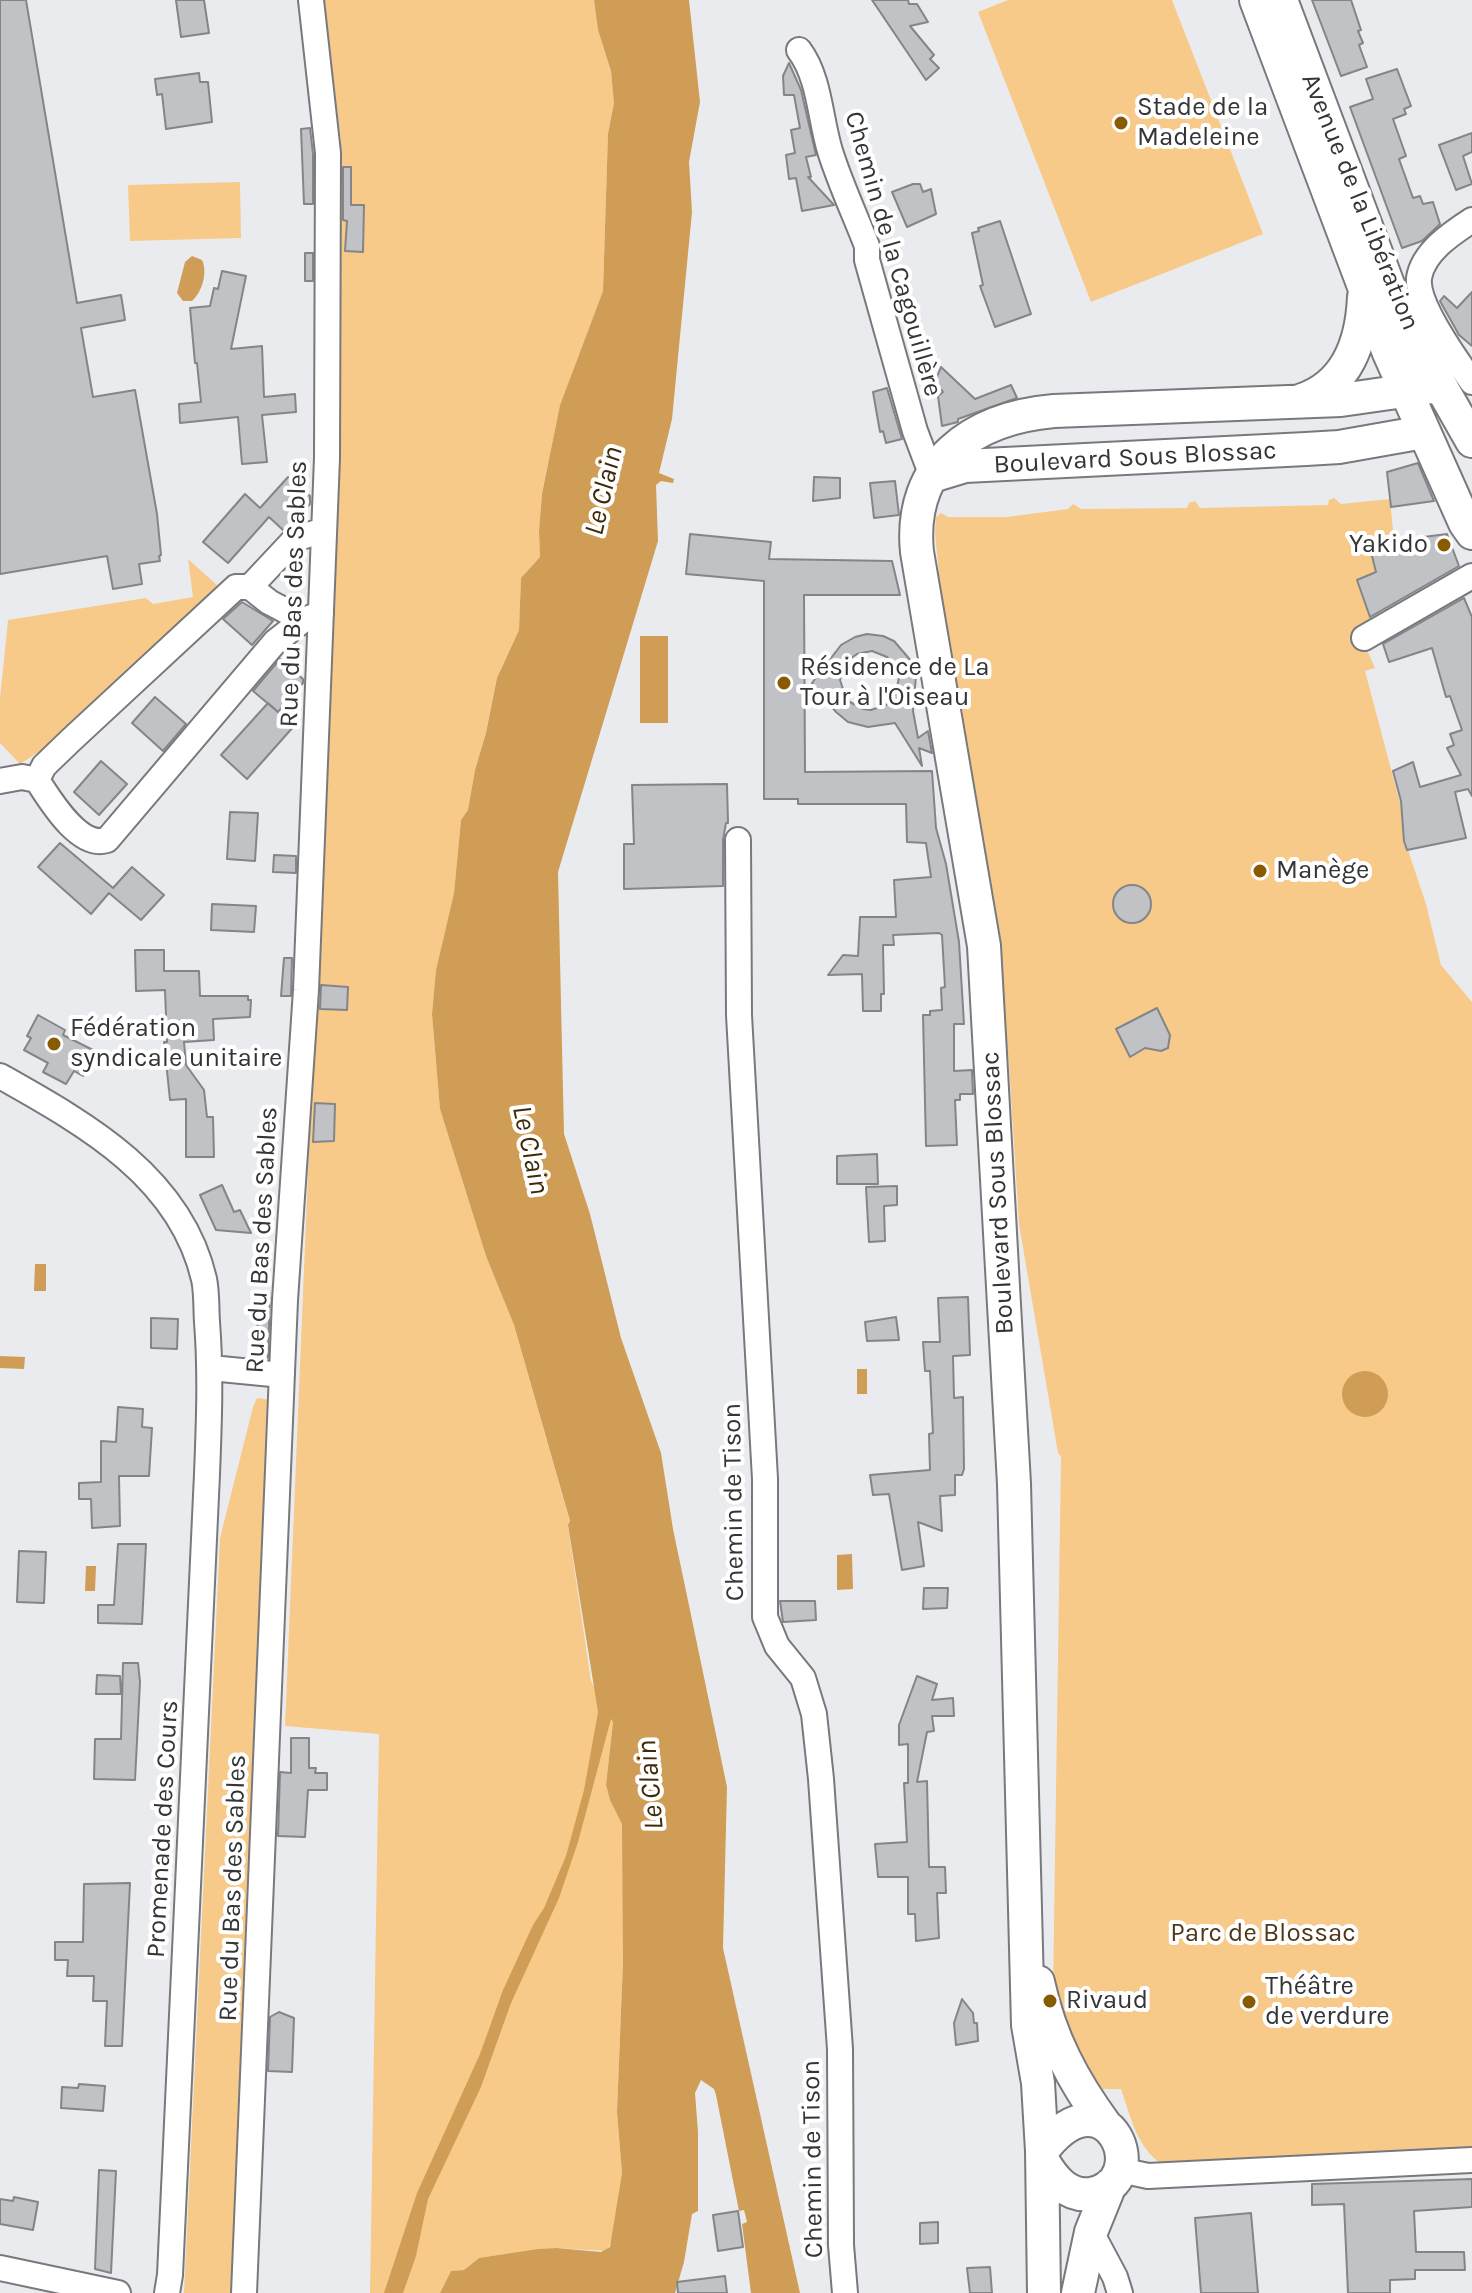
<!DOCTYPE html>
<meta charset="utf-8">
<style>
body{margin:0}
canvas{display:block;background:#eaebef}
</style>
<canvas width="1472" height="2293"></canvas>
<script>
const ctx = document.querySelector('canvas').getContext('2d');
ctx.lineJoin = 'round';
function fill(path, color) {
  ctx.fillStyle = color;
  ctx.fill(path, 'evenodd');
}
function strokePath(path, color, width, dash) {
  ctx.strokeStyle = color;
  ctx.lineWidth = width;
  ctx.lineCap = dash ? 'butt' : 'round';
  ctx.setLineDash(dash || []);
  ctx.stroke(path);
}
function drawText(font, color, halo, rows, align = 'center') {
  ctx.font = font + ' Karla,sans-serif';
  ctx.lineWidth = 8;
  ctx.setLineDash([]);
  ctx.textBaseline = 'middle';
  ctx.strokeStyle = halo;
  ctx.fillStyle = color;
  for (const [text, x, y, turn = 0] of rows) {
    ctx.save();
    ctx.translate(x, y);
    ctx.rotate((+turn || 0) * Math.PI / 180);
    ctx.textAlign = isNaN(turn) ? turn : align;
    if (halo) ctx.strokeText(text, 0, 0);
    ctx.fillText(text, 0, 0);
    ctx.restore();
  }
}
fill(new Path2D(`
 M321,0H594L598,30L611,71L614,103L608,134L603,291L560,405L542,494L539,531L540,557L521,578L519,630L497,678L486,733L475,770L468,810L461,820L454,893L436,970L432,1014L440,1109L486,1256L514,1325L570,1522L568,1526L591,1681L613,1722L606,1785L610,1800L622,1823L623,1835V1962L617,2112L622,2173L612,2240L607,2251L556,2248L537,2249L479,2258L464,2270L451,2271L440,2293H370L379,1734L285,1726L333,572L341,140Z
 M1008,0H1172L1263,234L1091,302L978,12Z
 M240,182L241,238L130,241L128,185Z
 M1334,498L1341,504L1390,499L1394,541L1369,544L1376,573L1358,580L1371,620L1366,648L1375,668L1365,671L1400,803L1408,850L1426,904L1441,965L1472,1002V2150L1161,2164C1136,2145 1131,2118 1121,2089H1096L1079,2060L1053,1991L1061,1456L1058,1453L1019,1224L1009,1065L996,941L948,669L935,533L936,517L941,513L948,517H1007L1068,509L1073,504L1081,509L1187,508L1189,503L1195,501L1200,508L1328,505L1329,500Z
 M188,559L218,586L42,750L20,764L0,743V698L8,620L146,598L153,604L193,597Z
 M257,1398L271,1400L235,2293H184L220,1538L253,1407Z`), '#f8ca8a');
fill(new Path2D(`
 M594,0H689L700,102L689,162L692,212L672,419L659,473L674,479L673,483L661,481L656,485L658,541L558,872L564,1134L590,1214L621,1338L661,1453L673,1529L727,1787L723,1948L800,2293H751L742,2224L747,2222L744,2210L739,2211L716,2095L714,2089L701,2080L695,2093L698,2132V2211L692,2214L684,2262L675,2293H440L451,2271L464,2270L479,2258L537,2249L556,2248L601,2252L610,2247L622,2173L617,2112L623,1962L622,1824L610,1800L606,1785L613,1722L611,1719L578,1842L559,1898L511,2003L481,2087L428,2199L416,2256L403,2293H384L417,2193L480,2054L503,1990L533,1925L544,1908L566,1856L584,1790L598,1712L568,1525L570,1521L514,1325L486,1256L440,1109L432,1014L436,970L454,893L461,820L468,810L475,770L486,733L497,678L519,630L521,578L540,557L539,531L542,494L560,405L603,291L608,134L614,103L611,71L598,30Z
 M192,256L202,260C208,273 202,292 192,301H183L177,293L185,262Z
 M640,636H668V723H640Z
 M263,1117H275L276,1141H264Z
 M35,1264H46V1291H34Z
 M0,1356L25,1357L24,1369L0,1368Z
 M857,1369H867V1394H857Z
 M1342 1394a23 23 0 1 1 46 0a23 23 0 1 1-46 0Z
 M852,1554L853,1589L837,1590V1555Z
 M86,1566H96L95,1591H85Z`), '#cf9d55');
const building = new Path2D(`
 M0,0H26L77,303L121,295L125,320L81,328L93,397L135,390L157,514L161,555L159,556L160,561L139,564L142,584L113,589L107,556L0,574Z
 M176,0H204L209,33L181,37Z
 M872,0H908L909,4H917L928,22L910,26L934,55L930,59L939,68L926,80Z
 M1312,0H1351L1361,30L1358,31L1363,43L1359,45L1367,67L1341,76Z
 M789,63L801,90L816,155L806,157L811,177H808L834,205L802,211L796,178L789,179L786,155L795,153L791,130L800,128L794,95H784L783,76Z
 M1397,69L1411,106L1404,109L1406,114L1393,119L1406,156L1399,159L1413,198L1420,196L1423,204L1433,202L1440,224L1422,241L1402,248L1350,107L1373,99L1366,79Z
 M199,73L200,82H208L212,122L166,129L162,94L157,95L155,79Z
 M310,128L313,154V204H304L301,129Z
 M1472,133V152L1463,156L1472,184L1456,190L1439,145Z
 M343,167H351V205H364L363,252L345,251L347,221L343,220Z
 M913,184H920L923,192L931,189L936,214L907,227L892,192Z
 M1000,221L1031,314L995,327L980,286L983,285L972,233L979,231L978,228Z
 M305,253H313V281H305Z
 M222,271L246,276L231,349L262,346L264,397L295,394L296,412L262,415L267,462L242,464L238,417L180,423L179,404L201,402L197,363H195L190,308L210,306L214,288L218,289Z
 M1472,292V346L1459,335L1440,301L1444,296L1457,308Z
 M941,367L975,399L1011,385L1017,398L958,419V422L942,426L938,396L943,392L935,382Z
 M887,388L902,439L886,443L883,431L880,432L873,392Z
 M1418,463L1434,501L1391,507L1387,472Z
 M288,477L310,496V504L292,524L283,530L269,517L228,563L203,542L245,494L260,508Z
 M814,477L840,478V498L813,501Z
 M895,481L899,515L874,518L870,483Z
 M690,534L771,542L769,559L892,561L900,595H804L805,772L932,771L936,828L946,864L959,942L964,1024H954V1071L972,1070L973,1094H960V1100H955L957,1145L926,1146L923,1015H930V1011L942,1010L941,988L945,987L942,935L939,933L893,935L894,945H883L884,994H881V1011H863L862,974L828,975L843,955L858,956L860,917H896L894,880L931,877L926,843L907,842L906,804H798V799H764V581L686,574Z
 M1447,534L1459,566L1370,617L1357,580L1376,572L1369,544Z
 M1464,598L1472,617V796L1468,789L1455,792L1466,838L1407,850L1404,841L1401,801L1393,771L1413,762L1420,787L1461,775L1447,748L1454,745L1450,734L1462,730L1450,696L1446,697L1432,648L1389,662L1383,644Z
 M242,602L273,621L252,645L223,619Z
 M867,634L883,636L894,641L912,662L916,676L913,711L918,738L928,731L932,753L919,748L922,766L895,723L868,727L848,722L836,712L812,683L841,645L855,637ZM872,651L887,657L897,669L899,677L896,693L892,699L886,705L871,710L863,709L850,702L845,695L840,680L845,665L850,659L857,654Z
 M280,659L303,679V683L278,712L253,691Z
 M155,697L186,724L163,751L132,723Z
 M268,703L294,726L247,779L221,755Z
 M101,761L127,784L99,815L74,792Z
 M727,784L728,823H726L723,840V886L624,889V844H634L632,785Z
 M230,812L258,813L255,861L227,859Z
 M60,843L113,888L132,867L164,895L141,920L109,893L91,914L38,867Z
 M274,855L296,856V873L273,872Z
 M1113 904a19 19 0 1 1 38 0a19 19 0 1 1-38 0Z
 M212,904L256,906L254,932L211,930Z
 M135,950H164V971H199L200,996H248V1000H251L250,1017L213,1019L214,1040L184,1042L186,1065L204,1090L207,1117H213L214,1157H186V1099L170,1100L164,1042H167L165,990L136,991Z
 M284,958H292L291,996H281Z
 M321,985L348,987L347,1010L320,1009Z
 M1157,1008L1170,1035L1168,1048L1161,1051L1145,1048L1130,1057L1116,1029Z
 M38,1015L65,1030L63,1035L97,1052L83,1076L74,1071L66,1084L43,1072L48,1063L24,1050L31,1038L27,1036Z
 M315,1103L335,1104L334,1141L313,1142Z
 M877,1154L878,1184H837V1156Z
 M222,1185L234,1212L240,1210L251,1233L216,1230L200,1195Z
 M897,1186V1205L884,1206L885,1241L869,1242L866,1187Z
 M258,1293H270L268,1358L257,1357Z
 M968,1297L970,1355L953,1356L954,1398L963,1397L964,1469L962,1475H955V1495L940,1496L942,1531L918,1522L924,1566L902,1570L889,1494L873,1495L870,1475L930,1470L929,1434L933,1433L930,1371H925L923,1342H940L938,1298Z
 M896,1317L899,1340L867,1341L865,1322Z
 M151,1318L178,1319L177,1349L151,1348Z
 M118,1407L143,1409L142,1427L152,1428L149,1476H119L120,1526L92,1528L91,1499H79V1483L101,1482V1441L116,1442Z
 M118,1544H146L142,1624L98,1623V1605H114Z
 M19,1551L46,1552L44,1603L17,1602Z
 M924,1588H948L947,1608L923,1609Z
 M780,1601H815L816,1620L783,1622Z
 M123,1663H138L140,1682L135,1780L94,1779L95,1739H121Z
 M97,1675L120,1676L121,1694H96Z
 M917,1676L937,1684L932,1700L953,1698L954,1716H932L934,1731L927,1732L917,1782L927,1781L929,1867H945L946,1893H937L939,1938L916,1941L915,1914H908V1877H878L875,1844L907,1842L904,1783H908V1744L899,1745V1725Z
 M291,1738H309V1768H316L315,1773H327V1790H308L305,1837L278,1836L280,1772L291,1773Z
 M130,1883L122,2046H105L107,2001H93L94,1976H67L68,1960H55V1942H83L84,1884Z
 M962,1999L973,2013L974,2023H977L978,2041L956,2045L954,2023Z
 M279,2012L294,2018L292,2072L268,2071L270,2017Z
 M79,2084L105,2086L103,2111L61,2108L62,2087L78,2088Z
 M99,2170L116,2171L111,2273L95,2269Z
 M1472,2179V2207L1414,2211L1416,2252H1464L1465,2270H1415V2279L1390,2280V2293H1348L1344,2204L1312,2205V2184Z
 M14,2197L38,2202L33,2230L0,2224V2199L13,2201Z
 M738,2211L743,2247L718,2251L713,2215Z
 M1251,2213L1258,2293H1201L1195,2218Z
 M938,2222V2243L920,2244V2223Z
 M990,2267L992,2293H970L967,2268Z
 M725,2276L727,2293H678L677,2282Z`);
fill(building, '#c1c2c6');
strokePath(building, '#848589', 2);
const minor = new Path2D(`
 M799,50C820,78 820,119 830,151C840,183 855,215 867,246V260L915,431L932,476
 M1472,220C1452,233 1423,252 1419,278C1416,303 1457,361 1472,382
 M250,587L295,539L324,530
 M1364,638L1472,576
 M37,780L44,766L71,740L236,587H250L269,602L303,620
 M0,781L22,777L37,780C50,800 79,849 107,840L275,642L303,620L321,614
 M738,840L739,1015L765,1479V1617L777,1646L803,1678L814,1714L821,1779L840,2049L841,2245L845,2293
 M0,1076C85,1124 180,1176 204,1279C207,1293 206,1308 207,1322C211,1373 209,1423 207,1474L170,2275L167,2293
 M211,1368L282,1375
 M1120,2170L1148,2176L1472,2160
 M1091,2232L1115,2277L1120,2293
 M0,2268L118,2293
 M244,2293L285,1300L306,990L327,458L328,153L311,0`);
const major = new Path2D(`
 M1256,0L1389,353L1465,523L1472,533
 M1281,0L1398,311L1472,441
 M1302,400C1348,385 1362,341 1364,297
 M932,476L965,466L1306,449L1339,447L1424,432
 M1038,1982C1050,2038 1073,2081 1106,2126
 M1042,2151L1038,2083L1028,2025L1014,1484L984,946L917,552C908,463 973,418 1054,411L1341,400L1439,386
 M1043,2161C1053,2178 1067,2197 1090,2194C1157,2184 1107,2065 1042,2151L1044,2293
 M1078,2293L1091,2232L1110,2185`);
strokePath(minor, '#78797c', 28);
strokePath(major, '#78797c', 36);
strokePath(minor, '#fff', 24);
strokePath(major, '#fff', 32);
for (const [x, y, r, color] of [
 [1121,123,8,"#895b00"],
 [1444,545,8,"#895b00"],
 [784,683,8,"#895b00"],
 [1260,871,8,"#895b00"],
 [54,1044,8,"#895b00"],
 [1050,2001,8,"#895b00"],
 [1249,2002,8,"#895b00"]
]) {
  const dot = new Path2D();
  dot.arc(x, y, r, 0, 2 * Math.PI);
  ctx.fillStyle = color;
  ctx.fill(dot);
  strokePath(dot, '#fff', 3);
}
drawText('26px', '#343536', '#fff', [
 ["Stade de la",1137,108],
 ["Madeleine",1137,138],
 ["Yakido",1428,545,"right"],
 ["Résidence de La",800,668],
 ["Tour à l'Oiseau",800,698],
 ["Manège",1276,871],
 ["Fédération",70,1029],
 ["syndicale unitaire",70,1059],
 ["Théâtre",1265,1987],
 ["de verdure",1265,2017],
 ["Rivaud",1066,2001]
], 'left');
drawText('26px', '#343536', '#fff', [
 ["Avenue de la Libération",1360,202,68],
 ["Chemin de la Cagouillère",893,254,74],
 ["Boulevard Sous Blossac",1135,458,-3],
 ["Rue du Bas des Sables",294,594,-88],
 ["Boulevard Sous Blossac",998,1193,-93],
 ["Rue du Bas des Sables",262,1240,-87],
 ["Chemin de Tison",734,1502,-91],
 ["Promenade des Cours",163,1829,-87],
 ["Rue du Bas des Sables",233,1888,-88],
 ["Chemin de Tison",813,2159,-91]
]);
drawText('26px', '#4f391a', '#fff', [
 ["Parc de Blossac",1263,1934]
]);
drawText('italic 28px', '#3f2a09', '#fff', [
 ["Le Clain",604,491,-77],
 ["Le Clain",530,1150,78],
 ["Le Clain",651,1785,-95]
]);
</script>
